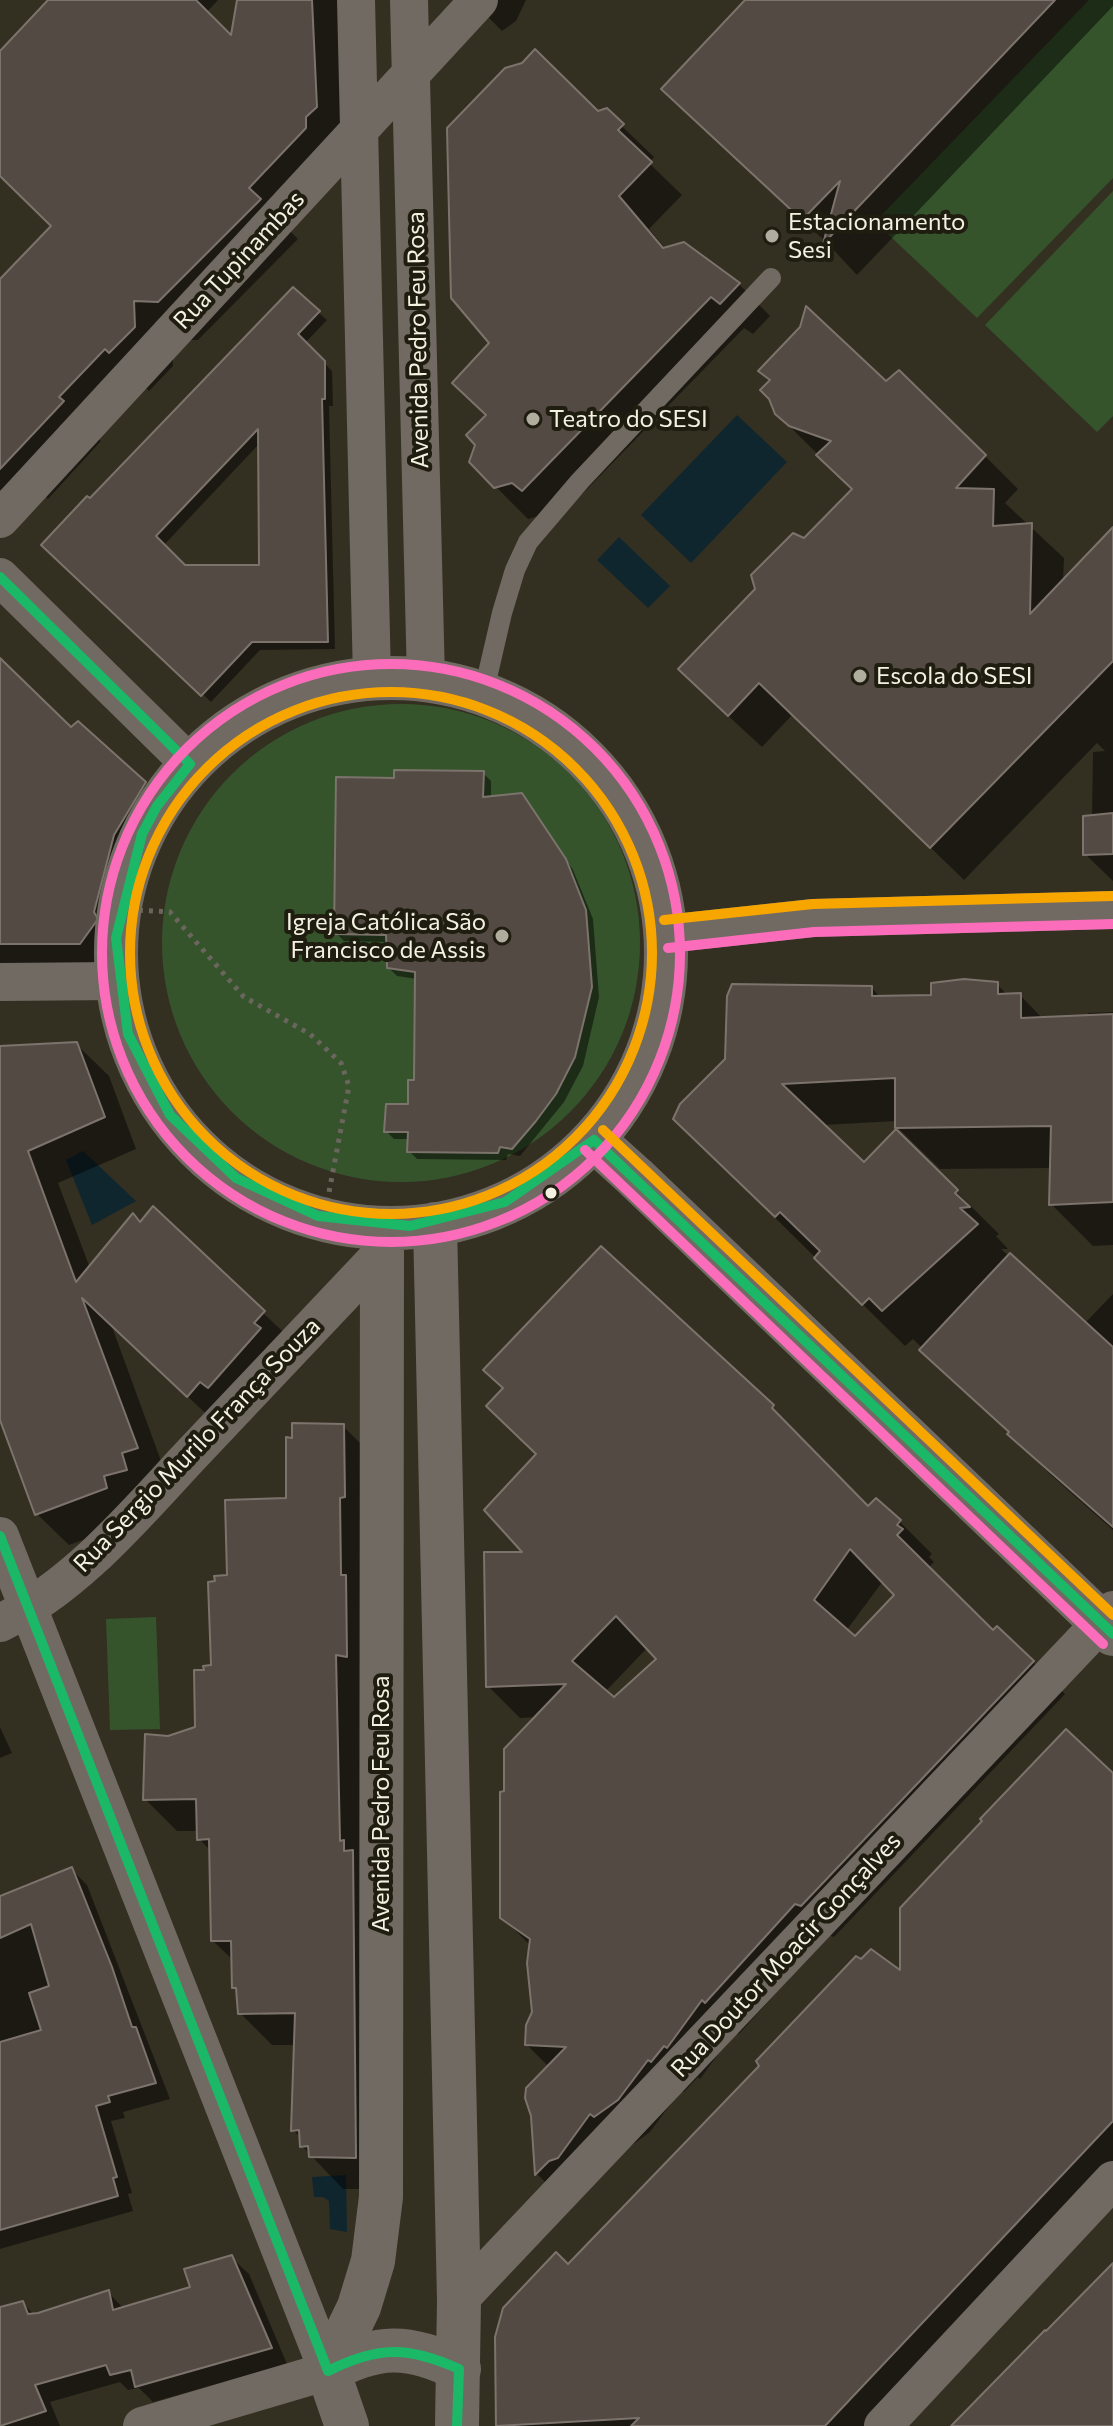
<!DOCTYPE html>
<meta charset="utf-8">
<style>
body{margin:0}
canvas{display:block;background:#332f21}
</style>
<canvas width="1113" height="2426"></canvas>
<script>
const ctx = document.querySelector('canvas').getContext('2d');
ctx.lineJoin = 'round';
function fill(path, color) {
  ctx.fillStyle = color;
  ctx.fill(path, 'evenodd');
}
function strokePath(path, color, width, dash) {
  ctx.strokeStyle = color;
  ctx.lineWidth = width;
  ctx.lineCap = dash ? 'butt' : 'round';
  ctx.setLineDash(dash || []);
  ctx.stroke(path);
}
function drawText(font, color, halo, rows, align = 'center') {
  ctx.font = font + ' Commissioner,sans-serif';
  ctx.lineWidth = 8;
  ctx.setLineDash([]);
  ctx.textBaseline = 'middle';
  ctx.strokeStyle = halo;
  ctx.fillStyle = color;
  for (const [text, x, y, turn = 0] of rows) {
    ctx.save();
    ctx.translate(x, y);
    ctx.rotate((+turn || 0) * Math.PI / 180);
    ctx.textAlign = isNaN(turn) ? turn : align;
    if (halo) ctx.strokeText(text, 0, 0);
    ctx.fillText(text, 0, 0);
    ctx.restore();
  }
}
fill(new Path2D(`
 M1089,0H1113V178L977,318L875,222Z
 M1113,191V416L1097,432L985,325Z
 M162 943a239 239 0 1 1 478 0a239 239 0 1 1-478 0Z
 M156,1617L160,1729L110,1730L106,1619Z`), '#35542c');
fill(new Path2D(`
 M737,415L787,462L691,563L641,515Z
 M619,537L670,586L648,608L597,560Z
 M83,1151L136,1201L92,1225L66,1160Z
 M346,2175L347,2232L330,2229L329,2201L323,2197H314L312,2177Z`), '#10262e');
fill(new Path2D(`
 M50,0H218L206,13L231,37L238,0H352L355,147L287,228L298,239L198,340H172L173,366L149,391L145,387L97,437L101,441L48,499L39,490L21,510L0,489V281L53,226L0,174V51Z
 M471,0H526L516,21L502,31Z
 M749,0H1113V6L857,275L826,242L697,122Z
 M606,111L654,157L649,163L682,195L649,229L666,249L684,244L739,284L770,316L753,334L744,328L555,522L546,514L528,519L471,462L488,416L492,343L597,113Z
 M293,290L327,320L305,343L332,371L333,406H329L335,649L260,650L211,702L44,545L90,500ZM260,443L261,567H184L163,546Z
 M886,384L985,456L1018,489L1005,503L1064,558L1063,582L1113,530V881L1085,854L1092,817L1093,752L1105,751L1097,743L964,880L793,714L762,747L713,702L805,540L854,490L776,413Z
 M0,661L72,730L144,783L169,808L138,860L118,938L122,945L105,968H0Z
 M483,773L491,781V798L529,804L573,870L593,919L599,997L583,1066L564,1102L520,1156L508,1154L506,1160L417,1159L409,1151V1139H394L386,1131L410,1105L416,1083L417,979L397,976L389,968L388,942L344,941L336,933L396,780Z
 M997,984L1008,996L1020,995L1043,1019L1088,1017V1013L1113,1012V1245L1093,1246L1051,1204L1052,1168L940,1169L897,1127V1121L823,1125L864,1165L896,1132L999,1234L996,1236L1008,1249H1001L1084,1324L1113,1294V1530L1052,1476L913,1339L905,1346L675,1119L872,988L881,998L933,997Z
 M76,1044L109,1076L136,1149L58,1183L90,1268L141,1224L153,1209L296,1344L220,1427L111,1324L168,1480L138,1520L69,1545L37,1514L0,1414V1048Z
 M772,1407L868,1509L876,1501L900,1522L932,1554L929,1557L934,1562L928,1568L993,1633L1033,1662L1065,1694L834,1937L828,1935L739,2034L735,2031L700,2079L698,2077L684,2092L681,2090L650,2132L628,2148L623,2145L590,2189L582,2193L568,2205L537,2174L533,2116L549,2067L527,2045L534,2012L531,1946L502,1917L506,1792L537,1717L520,1718L488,1686L526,1554ZM883,1581L897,1595L856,1639L846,1631ZM648,1647L659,1659L614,1700L605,1692Z
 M343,1426L375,1458L387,2189H343L302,2146L301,2138L293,2130L296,2045H272L240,2013L239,1992L234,1988V1961L213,1941L212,1852L199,1839L198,1831H177L145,1799L169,1738L197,1729L207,1672L213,1667L229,1577ZM305,2010V2014L263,2015V2011Z
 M0,1727L12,1753L0,1758Z
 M1113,1776V2191L891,2426H498L497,2337L568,2267L902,1974Z
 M71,1869L87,1885L170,2099L123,2112L125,2118L111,2121L132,2193L128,2194L133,2211L0,2249V1898Z
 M232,2258L249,2274L287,2364L153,2402L139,2388L128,2390L120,2382L50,2402L60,2426H0V2309L23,2303L34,2315L108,2292L124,2309L192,2288Z`), '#0007');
const building = new Path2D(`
 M48,0H196L231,35L237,0H312L317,107L306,117V128L249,188L261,199L158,302L134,301L135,327L109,353L105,349L59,397L64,401L0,469V279L51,226L0,176V51Z
 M745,0H1055L823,244L840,181L802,220L661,89Z
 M535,49L598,111L607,108L624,124L618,130L652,162L619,196L663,248L684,242L740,283L720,304L711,297L522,491L512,483L494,488L469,462L475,445L466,435L486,415L452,383L489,343L451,298L447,128L505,68L522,63Z
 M293,287L320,311L298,334L325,361V399H322L328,642H252L201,696L41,545L87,496L90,498ZM258,429L259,565H185L156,536Z
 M806,306L886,381L899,370L986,455L956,488L994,489L993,526L1032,523L1030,614L1113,527V661L930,848L759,683L728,716L678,669L755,589L751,575L793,533L804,538L852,489L816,455L831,441L789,426L775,414L769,399L760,390L770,380L758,371L800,327Z
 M0,658L71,727L78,721L146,782L114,835L94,912L98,919L80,944H0Z
 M394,770L484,771L483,797L522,793L566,859L586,910L592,987L575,1057L556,1094L536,1121L512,1149L500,1147L498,1153L407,1152L408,1132H384L386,1104H408V1080H414L415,972L387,968L386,935L334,934L336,777L394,778Z
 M1113,813V854L1083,855V816Z
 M964,979L998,982V994L1021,993V1018L1113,1014V1202L1049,1205L1051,1126L895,1128V1078L782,1084L864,1162L896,1129L958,1190L955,1193L970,1207L960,1208L978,1224L882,1311L869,1298L862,1305L814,1258L820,1251L780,1212L775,1217L673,1119L680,1104L725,1059L727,996L732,984L872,986V996L931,995V983Z
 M77,1042L105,1117L28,1151L76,1282L133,1213L140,1222L153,1206L265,1311L254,1323L261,1328L208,1388L200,1382L187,1397L82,1298L138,1448L122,1453L127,1470L104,1476L107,1488L35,1515L0,1420V1046Z
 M601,1246L774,1405L772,1408L868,1506L876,1498L901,1520L897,1525L903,1529L897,1535L993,1630L997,1626L1034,1661L801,1906L795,1904L705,2003L702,2000L667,2048L664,2046L651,2062L648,2060L618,2100L594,2117L590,2114L558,2158L549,2161L535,2175L531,2116L525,2098L526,2088L566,2047L525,2045L526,2025L532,2012L527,1963L530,1939L500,1918V1792L504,1791V1749L566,1684L486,1687L484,1552H522L484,1510L536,1454L486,1406L503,1388L483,1370ZM850,1549L894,1595L855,1636L814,1600ZM616,1616L656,1659L614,1697L572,1661Z
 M1010,1253L1113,1347V1527L1007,1434L1009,1432L919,1350Z
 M292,1423L344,1424L345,1497L340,1498L341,1575H346L347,1657L336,1655L340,1841L344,1840V1851L353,1850L356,2158L309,2157L308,2146L300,2147L299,2130L291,2131L295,2013L238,2014L236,1988H232L231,1941H211L209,1839L197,1840L196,1799L143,1800L145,1734L168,1736L195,1727L194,1670H204L203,1666L211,1665L208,1582L215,1581L214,1576L227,1575L225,1500L286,1498V1437L292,1438Z
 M1066,1729L1113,1773V2121L825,2426H631L639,2418L496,2426L495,2337L503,2308L556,2252L568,2264L759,2066L756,2061L856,1956L861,1959L871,1949L900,1970V1908L982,1821L980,1819Z
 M72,1867L112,1967L132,2027H136L156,2083L108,2096L110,2102L96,2106L117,2177L113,2178L118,2196L0,2230V2042L41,2030L29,1993L49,1986L31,1924L0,1938V1896Z
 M232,2255L272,2348L135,2387L131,2370L110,2375L106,2365L35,2385L46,2411L0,2426V2307L23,2301L28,2314L38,2313L109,2290L113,2310L190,2287L184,2269Z
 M1113,2263V2426H951L1045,2330L1046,2331Z`);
fill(building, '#524a43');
strokePath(building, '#7c736c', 2);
strokePath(new Path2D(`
 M119,909L170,912L244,997L310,1034L341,1063L349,1086L324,1219`), '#6b665d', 5, [4, 6]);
strokePath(new Path2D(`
 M483,695L502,613L515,570L528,542L580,481L771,278`), '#716a62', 20);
strokePath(new Path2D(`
 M356,0L372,678
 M409,0L426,680
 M0,519L479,0
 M0,577L190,764
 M666,934L813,918L1113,910
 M0,982L117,981
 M0,1536L328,2371L142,2426
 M0,1623C75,1587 134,1516 190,1456C254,1388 318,1321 382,1253
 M459,2300L1113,1610
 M883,2426L1113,2180`), '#716a62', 38);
strokePath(new Path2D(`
 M116 953a275 275 0 1 1 550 0a275 275 0 1 1-550 0Z
 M594,1140L635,1177L1113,1634
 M435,1224L459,2300L457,2426
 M328,2371L359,2307L373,2261L381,2197L382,1228
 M328,2371C377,2344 409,2344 459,2369
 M328,2371L347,2426`), '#716a62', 44);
strokePath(new Path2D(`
 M0,577L190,764L157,806L142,834L116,938L128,1034L170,1115L236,1178L318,1216L410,1226L505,1202L594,1140L1113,1634
 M0,1536L328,2371C378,2346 408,2346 459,2369L457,2426`), '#1ab867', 10);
strokePath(new Path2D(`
 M102 953a289 289 0 1 1 578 0a289 289 0 1 1-578 0Z
 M668,948L814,932L1113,924
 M585,1150L1103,1644`), '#fb6dba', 10);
strokePath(new Path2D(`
 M130 953a261 261 0 1 1 522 0a261 261 0 1 1-522 0Z
 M664,920L813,904L1113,896
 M603,1130L1113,1615`), '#f7a600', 10);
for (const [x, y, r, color] of [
 [772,236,8,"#b0ad9e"],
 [533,419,8,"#b0ad9e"],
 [860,676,8,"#b0ad9e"],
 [502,936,8,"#b0ad9e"],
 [551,1193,7,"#f4f1e1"]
]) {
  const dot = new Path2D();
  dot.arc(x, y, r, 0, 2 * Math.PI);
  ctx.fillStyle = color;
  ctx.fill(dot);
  strokePath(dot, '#1f1c10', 3);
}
drawText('24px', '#f4f1e1', '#1f1c10', [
 ["Estacionamento",788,222],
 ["Sesi",788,250],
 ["Teatro do SESI",549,419],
 ["Escola do SESI",876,676],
 ["Igreja Católica São",486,922,"right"],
 ["Francisco de Assis",486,950,"right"]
], 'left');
drawText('24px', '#f4f1e1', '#1f1c10', [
 ["Rua Tupinambas",239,260,-47],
 ["Avenida Pedro Feu Rosa",418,340,-91],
 ["Rua Sergio Murilo França Souza",197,1445,-46],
 ["Avenida Pedro Feu Rosa",381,1804,-90],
 ["Rua Doutor Moacir Gonçalves",786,1955,-47]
]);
</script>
